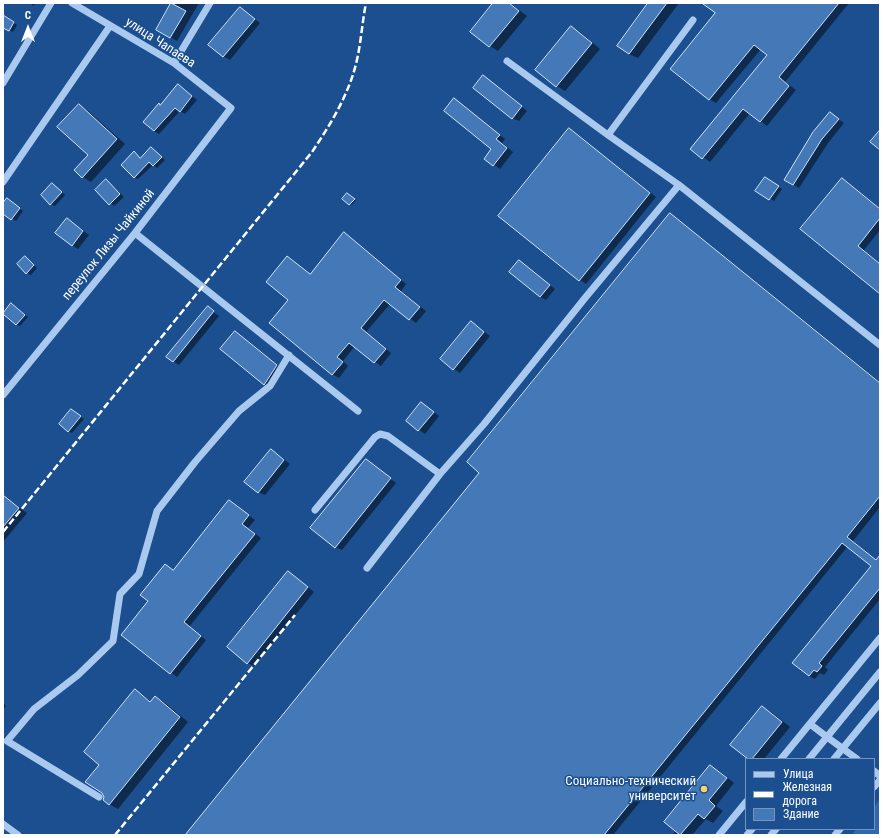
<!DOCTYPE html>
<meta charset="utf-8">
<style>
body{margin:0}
#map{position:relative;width:883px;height:838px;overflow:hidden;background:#1b4f8f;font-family:"Roboto Condensed",sans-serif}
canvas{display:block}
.frame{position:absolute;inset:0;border:4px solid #fff;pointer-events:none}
.legend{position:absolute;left:745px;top:758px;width:130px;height:72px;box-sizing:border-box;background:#1b4f8f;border:1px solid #7695bc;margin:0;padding:5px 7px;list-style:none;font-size:12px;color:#fff}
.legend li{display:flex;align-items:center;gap:8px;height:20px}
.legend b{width:20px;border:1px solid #7695bc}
.north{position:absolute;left:8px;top:8px;width:40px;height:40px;-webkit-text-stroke:3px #1b4f8f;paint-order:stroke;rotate:0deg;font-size:11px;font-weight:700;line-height:16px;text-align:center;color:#fff}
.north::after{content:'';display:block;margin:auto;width:14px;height:18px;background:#fff;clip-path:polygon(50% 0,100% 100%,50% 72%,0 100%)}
</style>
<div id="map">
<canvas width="883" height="838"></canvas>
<div class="frame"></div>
<ul class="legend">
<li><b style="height:5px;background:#a9c9ee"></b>Улица</li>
<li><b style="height:5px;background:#fff"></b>Железная дорога</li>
<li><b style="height:11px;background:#4478b7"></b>Здание</li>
</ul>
<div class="north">С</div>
</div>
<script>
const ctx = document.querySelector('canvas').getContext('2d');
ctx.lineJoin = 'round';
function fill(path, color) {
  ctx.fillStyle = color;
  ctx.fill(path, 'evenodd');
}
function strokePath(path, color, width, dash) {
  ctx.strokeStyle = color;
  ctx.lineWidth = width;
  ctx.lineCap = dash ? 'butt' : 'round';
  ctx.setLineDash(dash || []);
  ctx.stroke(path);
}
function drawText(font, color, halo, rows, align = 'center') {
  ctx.font = font + ' "Roboto Condensed",sans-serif';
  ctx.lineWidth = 3;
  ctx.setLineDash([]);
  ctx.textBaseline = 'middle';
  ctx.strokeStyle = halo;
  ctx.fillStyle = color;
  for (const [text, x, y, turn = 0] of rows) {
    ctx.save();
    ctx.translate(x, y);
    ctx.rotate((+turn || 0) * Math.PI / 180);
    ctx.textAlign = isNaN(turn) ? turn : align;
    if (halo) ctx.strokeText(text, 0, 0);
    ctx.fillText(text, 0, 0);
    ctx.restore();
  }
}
fill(new Path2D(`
 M880,799V835H852L856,829H874V807Z`), '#2e69ad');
fill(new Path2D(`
 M29,3H35L34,6Z
 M176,3H199L177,41L157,30Z
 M494,3H510L527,16L498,51L490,46L471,31Z
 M650,3H679L638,58L629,54Z
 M704,3H849L785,82L796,90L767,126L750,113L710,162L692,149L768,55L761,49L716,103L709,99L716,13Z
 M241,8L260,23L230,60L223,56Z
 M3,16L17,25L13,32L3,27Z
 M571,27L580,32L600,49L565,91L557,86L536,70Z
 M489,80L527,111L519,121L512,118Z
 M183,88L197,100L185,114L180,111L159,134L154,131L161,106Z
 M454,99L505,139L502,143L513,152L500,169L485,158L493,149Z
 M79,105L87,110L125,144L91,182L83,177L89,155Z
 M830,113L844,123L828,143L799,188L785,179Z
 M569,129L575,133L656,197L586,284L580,280L499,216Z
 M151,148L165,160L157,168L153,165L138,179L134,177V153L141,158Z
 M765,178L782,189L774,201L757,191Z
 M842,179L849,183L880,209V230L864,250L879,263L880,262V293L801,229Z
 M106,181L110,183L124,197L114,206L96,190Z
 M56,187L65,195L55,206L51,204Z
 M349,195L356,200L352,205L343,199Z
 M11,202L23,211L16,221L3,213V205Z
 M670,214L676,218L880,382V507L853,541L877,561L880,557V599L825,667L828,670L824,675L820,673L815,679L809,676L873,566L848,546L613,835H186L481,472Z
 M73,223L89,235L78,249L72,245Z
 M350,237L406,284L401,291L426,311L416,323L390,304L366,332L391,353L381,366L355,346L343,361L348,366L339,378L332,374L289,300L288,257L310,274Z
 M25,257L37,268L31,275L27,273Z
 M519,261L555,289L546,300L540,297Z
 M12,304L28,317L20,326L16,324Z
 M208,308L219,316L179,365L173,361Z
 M471,322L490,336L460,373L454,369Z
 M235,332L283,369L270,387L264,384Z
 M422,404L439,416L425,434L407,421Z
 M75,412L84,419L72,433L68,431Z
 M277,454L290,464L265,495L258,492Z
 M366,460L396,483L342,550L335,547Z
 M6,498L27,513L3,542V502Z
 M230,501L255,520L248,528L261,538L189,627L206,640L177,677L122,635L150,601L166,565L174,570Z
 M294,576L314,592L254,666L247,663Z
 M135,690L152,702L155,697L164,702L188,722L118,809L109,804L105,797L100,764Z
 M3,703L6,706L3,710Z
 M762,707L771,712L790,727L764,759H750Z
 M710,766L719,771L734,783L716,806L723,811L713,823L706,819L692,835H673Z`), '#0007');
const building = new Path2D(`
 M171,3L186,11L170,38L156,30Z
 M493,3H509L519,11L489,47L470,32Z
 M648,3H667L629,54L617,46Z
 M702,3H839L779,77L789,86L760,122L743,109L702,159L690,149L767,55L754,45L709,100L670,69L715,13Z
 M240,7L255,19L223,57L208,45Z
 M3,15L14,22L9,31L3,28Z
 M571,26L592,43L556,87L535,70Z
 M483,75L522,106L512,119L473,88Z
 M178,84L192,96L180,112L175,108L154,131L143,122L159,103L160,105Z
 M454,98L500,135L496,139L507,148L493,166L484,159L491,149L444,111Z
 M79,104L117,139L82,178L74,170L88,155L57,127Z
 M830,112L839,119L822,139L793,185L784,180L813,132Z
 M569,128L650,193L579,281L498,216Z
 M880,130V150L870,142Z
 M151,147L162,157L153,166L149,162L134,178L121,165L134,151L140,158Z
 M765,177L779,186L769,200L755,191Z
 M842,178L880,209V218L858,246L880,264V294L800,229Z
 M106,179L120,194L109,205L95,190Z
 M52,183L62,192L50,205L41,195Z
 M347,193L355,199L349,205L342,199Z
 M7,198L20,208L11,220L3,214V203Z
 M670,213L880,383V496L847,537L876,560L880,555V588L819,663L822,666L817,672L814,670L809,676L792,663L871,566L842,543L604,835H185L479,473L467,462Z
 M67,218L83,231L72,246L55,233Z
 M344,232L401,280L395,287L420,307L409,320L384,300L361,328L386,349L374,363L349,343L337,357L343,362L332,375L269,323L288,300L266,282L287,256L310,274Z
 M25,256L34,265L26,274L17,264Z
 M519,260L550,285L540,297L509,272Z
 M11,303L25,315L16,325L3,314Z
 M208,306L214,311L173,362L166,357Z
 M471,321L484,332L453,370L440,359Z
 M235,331L277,365L264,385L220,349Z
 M421,402L434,412L418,431L406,421Z
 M71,409L81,416L68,432L59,424Z
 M271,449L284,460L258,493L244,482Z
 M366,459L391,478L335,548L310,528Z
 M3,495L19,508L3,527Z
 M229,500L249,515L242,524L255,534L184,622L201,636L170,674L121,635L148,601L140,595L165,564L173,570Z
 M288,571L308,587L247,664L227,647Z
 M135,689L150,702L155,696L180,717L109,805L103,800L104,797L102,793L85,782L99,765L84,752Z
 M762,706L782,722L752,759H748L730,745Z
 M710,765L727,778L709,800L715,806L704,819L698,814L680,835L664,822Z`);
fill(building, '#4478b7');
strokePath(building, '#cfe3fa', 1);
strokePath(new Path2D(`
 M507,61L608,135L679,185L880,345
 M174,63L210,3
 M3,83L51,3
 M608,135L693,20
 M3,182L110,26
 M135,233L358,411
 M3,395L135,233L231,108L174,63L72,3
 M315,510L375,437L380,434L388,436L440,474
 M367,568L440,474L484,424L585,298L679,185
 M810,724L827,737L857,759
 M781,759L880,638
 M809,759L880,672
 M834,759L880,703
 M874,771L880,776
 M874,787L880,780
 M99,797L7,741L34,709L78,675L113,641L120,594L139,574L157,511L195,462L239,411L270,386L289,355
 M3,824L18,835
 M719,835L746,802
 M747,835L752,829
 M771,835L776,829
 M835,835L840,829`), '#a9c9ee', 7);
strokePath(new Path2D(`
 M3,532L312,152C330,125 348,96 356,64C361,44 362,23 366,3
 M115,835L295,615`), '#fff', 2.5, [7, 3]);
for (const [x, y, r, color] of [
 [704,789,4,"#ffd166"]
]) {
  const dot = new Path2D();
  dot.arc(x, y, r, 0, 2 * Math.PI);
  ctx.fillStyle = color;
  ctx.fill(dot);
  strokePath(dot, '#1b4f8f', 1.5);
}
drawText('13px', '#fff', '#1b4f8f', [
 ["улица Чапаева",160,43,33],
 ["переулок Лизы Чайкиной",109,245,-51]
]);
drawText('13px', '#fff', '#1b4f8f', [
 ["Социально-технический",696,782],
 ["университет",696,797]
], 'right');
</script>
